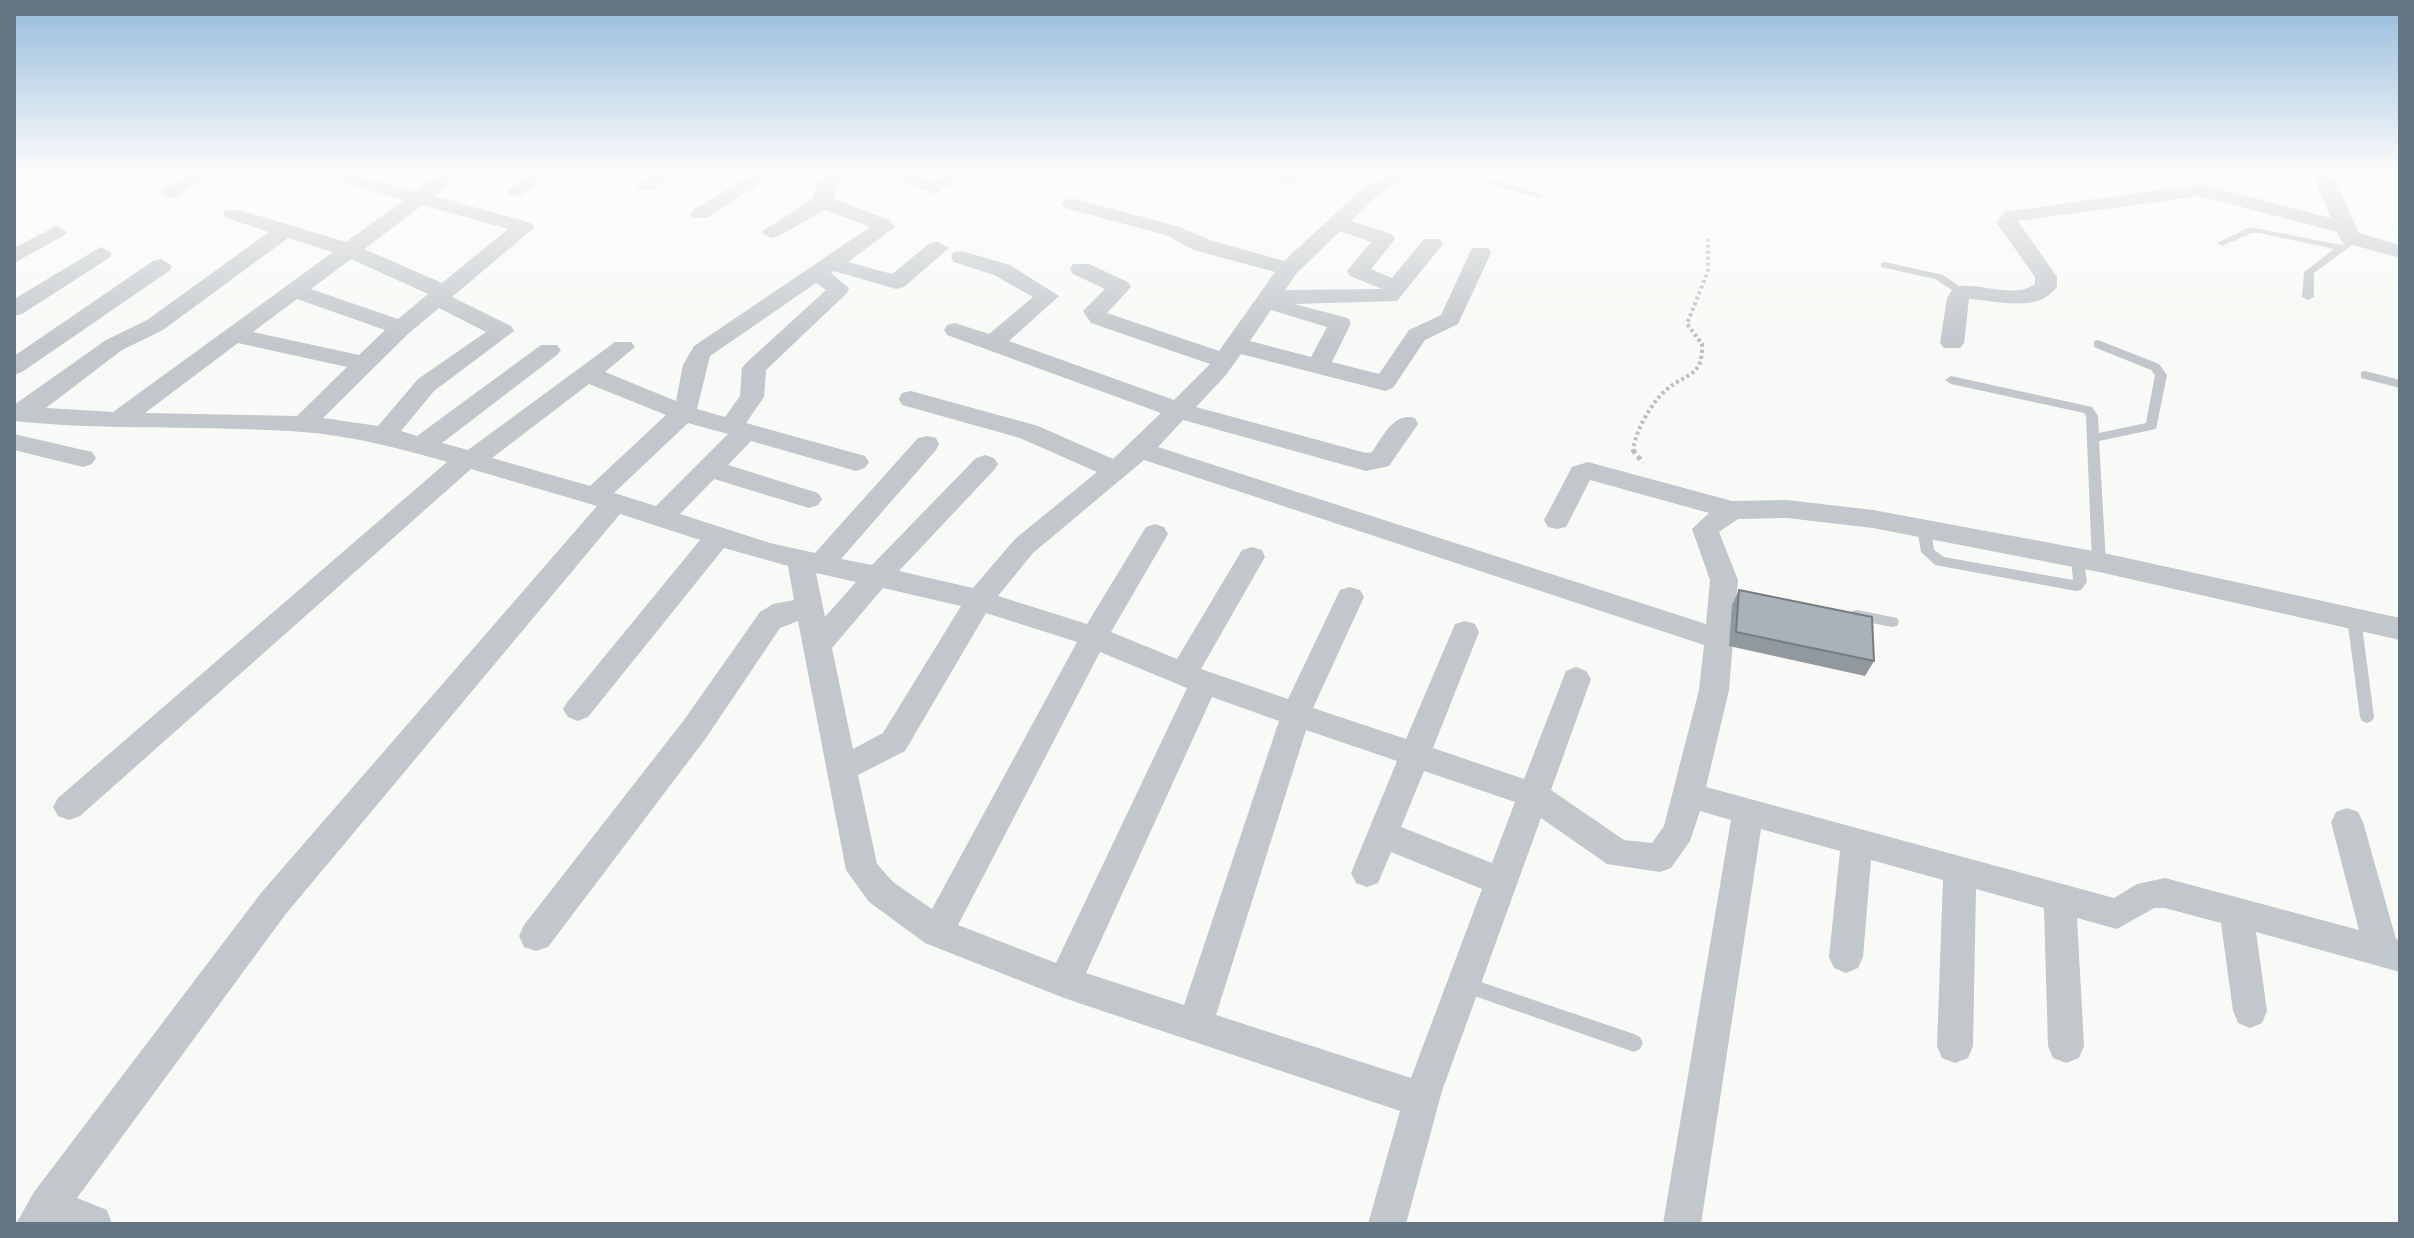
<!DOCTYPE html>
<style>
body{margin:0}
#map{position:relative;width:2414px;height:1238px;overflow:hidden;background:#f9f9f7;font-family:"Asap Condensed",sans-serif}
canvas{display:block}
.frame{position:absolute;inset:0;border:16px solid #647583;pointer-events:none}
</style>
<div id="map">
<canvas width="2414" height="1238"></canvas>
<div class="frame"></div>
</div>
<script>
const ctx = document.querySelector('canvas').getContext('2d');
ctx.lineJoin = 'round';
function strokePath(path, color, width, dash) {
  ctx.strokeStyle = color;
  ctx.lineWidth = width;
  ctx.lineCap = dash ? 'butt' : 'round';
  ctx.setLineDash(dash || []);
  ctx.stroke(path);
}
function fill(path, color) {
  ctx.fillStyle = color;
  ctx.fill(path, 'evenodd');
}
strokePath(new Path2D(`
 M1633,452C1634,433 1651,403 1666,390C1687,372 1703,378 1702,344L1687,324L1708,271V236`), '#babec1', 4, [3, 3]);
strokePath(new Path2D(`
 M1633,450L1643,463`), '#babec1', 5, [4, 4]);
fill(new Path2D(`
 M1445,171H1461L1545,195L1540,198Z
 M2250,227L2341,245L2347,242L2352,245L2314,273V297L2308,300L2302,297L2304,272L2334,249L2259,233H2252L2222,246L2217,243Z
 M1885,262L1943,275L1968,292L1962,295L1958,294L1935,279L1881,267V263Z
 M2098,340L2159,364L2167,375L2156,429L2099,441L2106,562L2099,567L2092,562L2086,416L2084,413L1951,384L1945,380L1951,376L2092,407L2098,416L2099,433L2146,423L2155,375L2151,370L2094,347V341Z
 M2365,371L2400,380V388L2361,378V372Z
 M1924,524L1931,529L1934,550L1944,557L2073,580L2071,558L2078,553L2083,554L2087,582L2081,590L2076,591L1935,565L1921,552L1917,529Z
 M1857,610L1897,618L1899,622L1897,626L1892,627L1852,619L1850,615L1852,611Z
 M2354,613L2359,614L2361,618L2374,717L2372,721L2367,723L2362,721L2360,717L2347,618L2349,614Z
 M1463,976L1634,1034L1640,1037L1643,1043L1640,1049L1634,1052L1463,992L1457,990L1454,984L1457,978Z`), '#c2c7cb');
fill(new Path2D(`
 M192,171H216L177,197H163L160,193L163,189Z
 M313,171H345L416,191L443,171H466L435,196L531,223L535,227L452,297L511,326L514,331L434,391L401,431L417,436L541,345H557L561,350L557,355L442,443L468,450L615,342H631L635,347L605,372L676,401L683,365L694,346L870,227L825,210L779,236L772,238L761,232L813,199L816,183L829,171H851L836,185L834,199L889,220L895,227L848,262L892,274L930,243L938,242L949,248L904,287L896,289L834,271L831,273L849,288L847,293L766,370L764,397L746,423L865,456L869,462L865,468L856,471L751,441L728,465L818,493L822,499L818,505L809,508L714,479L680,514L770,543L815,553L918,438L927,436L936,438L939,444L936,450L841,559L872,565L976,458L985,455L994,458L998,464L994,470L899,571L973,588L1015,539L1097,472L1020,438L902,405L899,399L902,393L911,391L1038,426L1113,459L1161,413L947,335L944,330L947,325L955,323L989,334L1033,297L994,275L954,262L951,257L954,252L962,251L1010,265L1059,296L1009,341L1174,400L1210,364L1091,323L1083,311L1105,289L1073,274L1070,269L1073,264H1089L1128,282L1131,287L1107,313L1219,351L1275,272L1194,250L1166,235L1065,208L1062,204L1065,200L1072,198L1180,227L1210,240L1284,261L1363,188L1396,171H1421L1377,196L1351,221L1392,234L1395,239L1371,269L1392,278L1424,239H1440L1443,244L1397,301L1294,304L1348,318L1351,323L1332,362L1379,374L1409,330L1441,315L1472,248H1488L1491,253L1458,324L1425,340L1393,388L1385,391L1241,354L1226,375L1196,407L1366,453L1372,452C1383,437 1393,412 1415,418L1418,424L1389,466L1366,471L1183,420L1158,447L1706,624L1710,580L1692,529L1709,513L1590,480L1566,527L1557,529L1548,527L1544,520L1572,467L1588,462L1732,501L1787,500L1873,510L2099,552L2400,618V640L2099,572L1873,528L1787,518L1738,519L1719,532L1738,580L1729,690L1706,787L2114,898L2137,884L2165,878L2359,930L2331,822L2336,812L2347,808L2358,812L2363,822L2396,939L2400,940V972L2256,932L2267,1011L2262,1023L2250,1028L2238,1023L2233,1011L2221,923L2165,908H2154L2117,929L2077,918L2084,1046L2079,1058L2066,1063L2053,1058L2048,1046L2044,908L1976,889L1973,1046L1968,1058L1955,1063L1942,1058L1937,1046L1943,880L1871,860L1863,957L1858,968L1846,973L1834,968L1829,957L1840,851L1761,829L1701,1224H1663L1731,820L1700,811L1690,841L1671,868L1660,872L1607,864L1541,818L1442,1091L1406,1224H1368L1400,1111L1064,998L925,943L869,902L846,870L798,621L780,628L706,738L548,947L536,951L524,947L519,936L524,925L684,720L760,612L773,604L794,600L788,566L724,548L588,717L578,721L568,717L563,709L568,701L700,540L620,514L285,915L77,1198L107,1210L112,1224H16L34,1192L261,893L597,506L471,469L80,816L69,820L58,816L53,807L58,798L447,462C399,448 352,436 303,432C207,425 110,431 14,421V405L106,340L147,320L269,232L226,218L223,214L226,210H240L346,242L404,200L316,175ZM423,205L508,229L442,283L364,249ZM1340,231L1371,242L1347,271L1350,276L1382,289L1285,290L1296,274ZM288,238L333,252L113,412L46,408L122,350L163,330ZM351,259L428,294L398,319L311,289ZM816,283L826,290L746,363L742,368L740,396L725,417L697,409L710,356ZM297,299L385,330L359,355L253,332ZM439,308L486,332L418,379L378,426L323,418L409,333ZM1271,310L1327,327L1311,357L1250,341ZM238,343L347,367L297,416L145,413ZM589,384L666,415L590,486L492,458ZM688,423L728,434L656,506L614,493ZM1144,460L1704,645L1699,690L1664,826L1652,843L1624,840L1551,790L1591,679L1586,671L1576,667L1566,671L1524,779L1433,748L1479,632L1475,624L1465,621L1455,624L1406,739L1313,708L1364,597L1360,590L1350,587L1340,590L1288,699L1201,669L1265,557L1262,550L1252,547L1242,550L1177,659L1111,632L1168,534L1164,527L1155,524L1146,527L1087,624L998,596L1033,553ZM816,573L856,582L825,617ZM883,588L961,606L883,733L853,749L832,648ZM986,613L1077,642L932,909L893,882L877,864L858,775L905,751ZM1100,652L1187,688L1056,963L958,925ZM1212,697L1279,721L1184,1005L1086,973ZM1306,730L1397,761L1351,873L1356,883L1367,887L1378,883L1391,852L1482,889L1411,1078L1216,1015ZM1424,771L1515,802L1492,863L1401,827Z
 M531,171H553L524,195H510L507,191Z
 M656,171H680L653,190H639L636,186Z
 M756,171H780L707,218H693L690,214L693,210Z
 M883,171H910L933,180L950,171H975L934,194L886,175Z
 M1283,171H1304L1293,184L1286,186L1276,180Z
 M2311,171H2331L2359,233L2400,245V258L2342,242L2337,232L2200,196L2018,221L2057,277V287C2037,314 1997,300 1969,299L1964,343L1960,348H1944L1940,343L1947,298L1954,287C1980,281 2012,300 2035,284V277L1996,222L2005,212L2200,184L2331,218Z
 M56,226L67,232L63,236L14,263V248Z
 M101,247L112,253L109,258L22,314L14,316V299Z
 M161,259L172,266L169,271L22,372L14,375V356L153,261Z
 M14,434L92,452L96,458L92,464L83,467L14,450Z`), '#c2c7cb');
fill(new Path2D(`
 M1739,590L1874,661L1865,676L1729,646L1732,605Z`), '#91999f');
const building = new Path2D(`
 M1739,590L1872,617L1874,661L1736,632Z`);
fill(building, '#a9b2b9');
strokePath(building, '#767d82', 2);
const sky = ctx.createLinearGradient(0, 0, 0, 344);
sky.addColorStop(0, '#95bbdc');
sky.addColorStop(0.5, '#fcfcfb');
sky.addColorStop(1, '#fcfcfb00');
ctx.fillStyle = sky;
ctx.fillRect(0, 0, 2414, 344);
</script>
